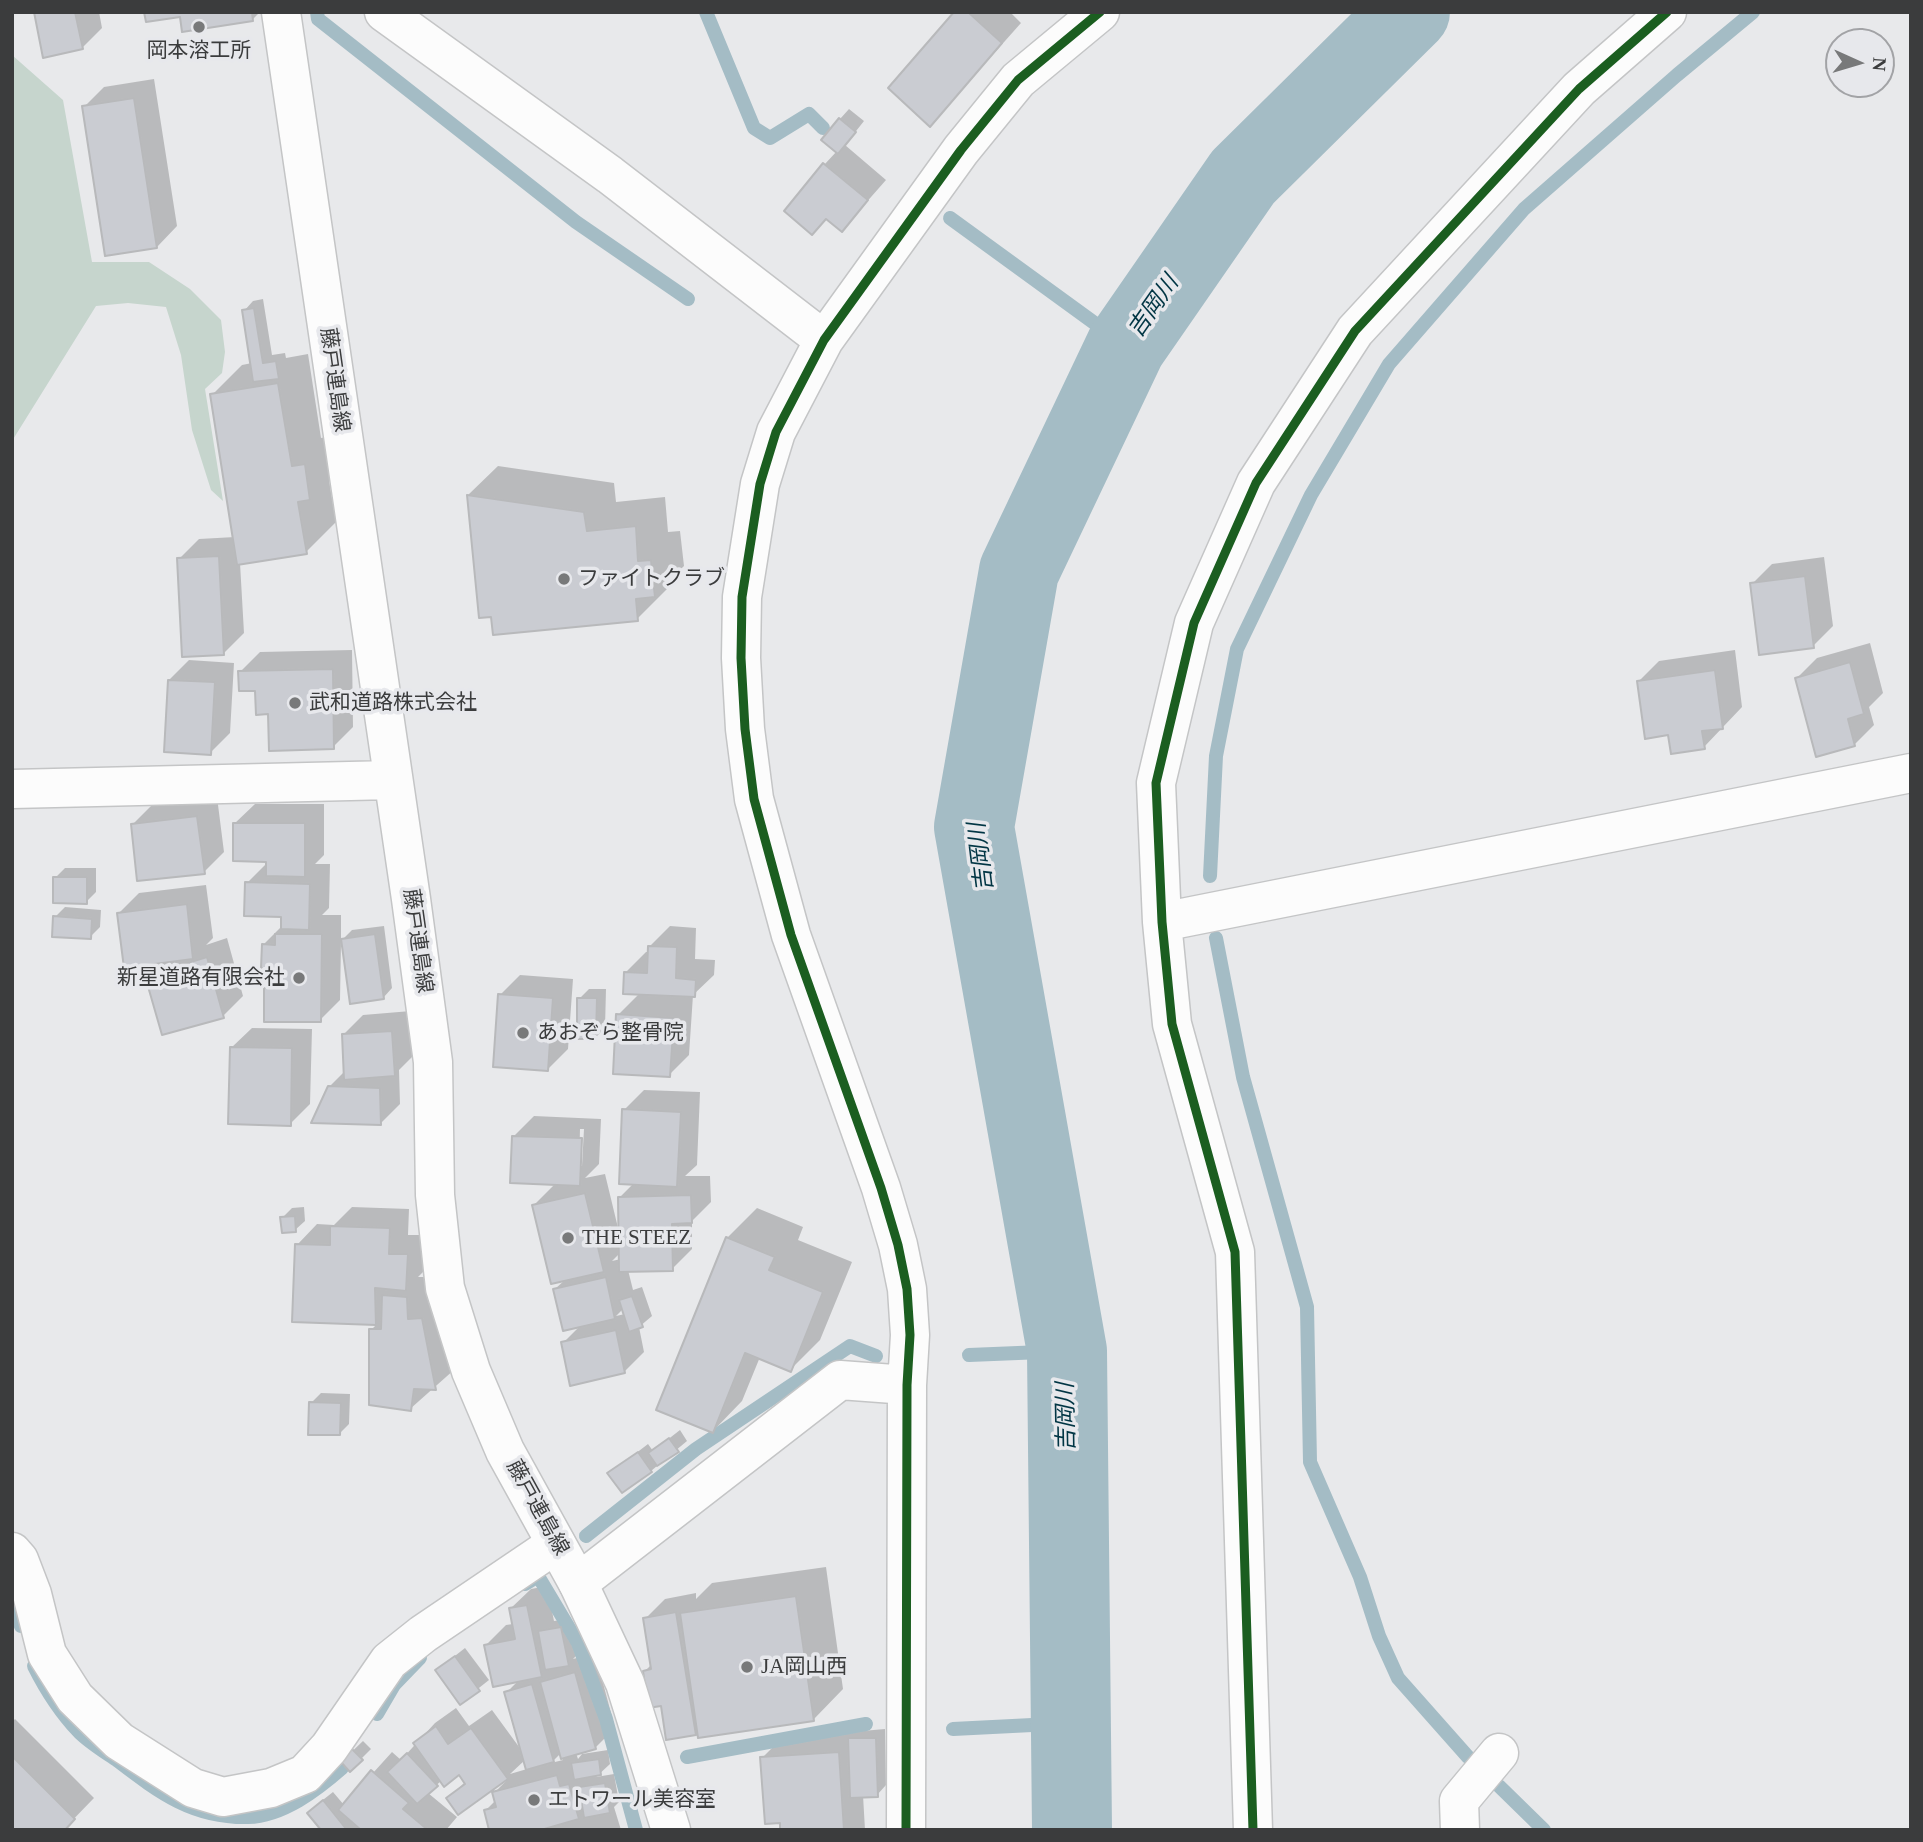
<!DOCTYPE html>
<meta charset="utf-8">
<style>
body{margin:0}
#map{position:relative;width:1923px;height:1842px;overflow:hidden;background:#e8e9eb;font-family:"Times New Roman",serif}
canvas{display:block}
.frame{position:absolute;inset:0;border:14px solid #3b3c3d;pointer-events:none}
.north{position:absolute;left:1825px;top:28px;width:70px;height:70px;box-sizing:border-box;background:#e7e8ec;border:2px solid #a2a3a6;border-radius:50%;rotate:94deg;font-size:19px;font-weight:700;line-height:28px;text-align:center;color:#3b3c3d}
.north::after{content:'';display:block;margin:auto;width:24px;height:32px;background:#78797a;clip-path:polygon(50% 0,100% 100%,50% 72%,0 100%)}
</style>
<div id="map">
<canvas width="1923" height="1842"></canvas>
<div class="frame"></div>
<div class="north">N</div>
</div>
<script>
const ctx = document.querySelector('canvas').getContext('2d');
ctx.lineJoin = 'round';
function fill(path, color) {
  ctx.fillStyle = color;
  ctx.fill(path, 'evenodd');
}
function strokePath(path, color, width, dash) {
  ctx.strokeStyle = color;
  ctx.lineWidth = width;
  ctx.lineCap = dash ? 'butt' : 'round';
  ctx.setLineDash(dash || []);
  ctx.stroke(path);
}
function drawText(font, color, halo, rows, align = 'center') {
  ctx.font = font + ' "Times New Roman","Noto Sans JP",serif';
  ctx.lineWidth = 7;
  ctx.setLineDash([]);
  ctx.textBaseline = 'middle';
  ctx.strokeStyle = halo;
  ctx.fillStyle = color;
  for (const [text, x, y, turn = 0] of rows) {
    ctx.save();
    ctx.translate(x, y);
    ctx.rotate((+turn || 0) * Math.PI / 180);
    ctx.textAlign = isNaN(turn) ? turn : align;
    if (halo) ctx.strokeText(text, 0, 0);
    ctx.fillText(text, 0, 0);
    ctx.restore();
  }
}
fill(new Path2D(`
 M12,55L63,100L92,262H149L190,289L221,320L225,352L222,373L205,389L223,501L211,490L192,430L181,355L166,307L128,303L96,306L12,441Z`), '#c6d5cd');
fill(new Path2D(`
 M36,12H99L102,28L82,48Z
 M146,12H260L252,20Z
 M957,12H1010L1021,23L949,104Z
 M154,79L177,226L157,247L84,107L104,87Z
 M849,109L864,121L845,145L886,180L842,230L824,165L837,151L840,119Z
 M263,299L272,355L285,353L286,358L308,354L321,438L334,435L339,469L329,480L336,522L306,552L240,563L244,633L224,653L179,559L199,539L235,537L212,395L242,365L252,363L244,311L253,301Z
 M498,466L614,483L616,502L665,497L668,532L680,531L684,566L666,583L667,589L637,619L493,615L468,495Z
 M1824,557L1833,626L1813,646L1752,584L1772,564Z
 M1870,643L1883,693L1869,707L1874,725L1854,745L1797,678L1817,658Z
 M352,650L353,727L333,747L257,690L240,672L260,652Z
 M1735,650L1742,707L1704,747L1669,733L1639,681L1659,661Z
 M189,660L234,663L230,733L210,753L169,680Z
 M217,797L224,852L204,872L132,825L152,805Z
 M255,804H324V855L315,864H330L329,908L322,915H341V941L352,930L384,926L392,988L383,998L343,942H341L340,1000L320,1020L266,988L279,976V967L263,945L283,925V915L247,883L270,860L234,824Z
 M65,868H96V892L86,902L55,878Z
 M206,885L213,938L206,945L227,938L243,996L223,1016L147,976L161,962L119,913L139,893Z
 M65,907L101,910L100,927L90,937L55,917Z
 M670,926L696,928L695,959L715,960L714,975L693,995L689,1055L669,1075L618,1015L640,993L626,972L646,952H650V946Z
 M520,975L573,979L568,1049L548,1069L500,995Z
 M589,989H606L605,1028L595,1038L579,999Z
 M411,1011L415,1054L399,1070L400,1104L380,1124L329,1087L346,1070L343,1035L363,1015Z
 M252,1028L312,1029L310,1104L290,1124L231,1048Z
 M644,1090L700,1092L697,1165L685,1176H710L711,1202L692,1221V1249L672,1269L628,1270L633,1290L642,1287L652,1316L639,1327L644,1352L624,1372L563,1343L581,1325L555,1289L566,1279L534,1205L556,1183L514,1136L534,1116L601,1119L599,1164L585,1178L605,1174L619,1232L620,1197L634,1183L624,1110ZM580,1129H584L582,1166H579ZM621,1252V1259L612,1261ZM623,1308L625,1314L616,1316L621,1311Z
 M304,1207L305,1221L295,1230L282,1218L292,1208Z
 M352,1207L409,1209L408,1235H427L426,1269L418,1277H426L428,1300L442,1299L455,1369L410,1409L371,1330L377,1324L294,1321L297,1245L317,1224L334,1225Z
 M757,1208L803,1227L798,1240L852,1262L820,1340L791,1369L760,1357L742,1401L713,1431L727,1238Z
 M321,1393L350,1394L349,1424L339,1434L311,1403Z
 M680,1430L687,1441L651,1471L610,1473L648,1444L653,1451Z
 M826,1567L843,1689L814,1719L699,1729L695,1734L663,1704L645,1671L652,1664L645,1619L665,1599L696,1593V1599L712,1583Z
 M547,1586L554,1621L570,1619L577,1655L573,1659L595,1653L615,1728L595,1748L576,1753L578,1759L582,1754L608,1750L610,1764L596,1777L614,1774L619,1802L614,1807L621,1830H514L486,1810L496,1800L494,1793L507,1780L506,1778L448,1799L465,1782L459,1773L442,1780L428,1793L457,1817L446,1830H324L319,1803L333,1792L344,1805L392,1752L401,1760L435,1723L456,1708L469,1726L492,1710L522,1751L506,1693L519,1680L486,1645L506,1625L513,1624L510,1609L531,1589ZM561,1753L563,1760L551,1763ZM525,1760L527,1769L510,1774Z
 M465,1648L489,1680L460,1703L437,1670Z
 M15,1719L94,1798L63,1830H12V1722Z
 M885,1729L886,1785L877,1795H863L865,1830H782L762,1758L782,1738Z
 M363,1741L371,1749L350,1770L342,1761Z`), '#0003');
strokePath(new Path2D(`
 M317,12L318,19L576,222L688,299
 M706,12L754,128L770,138L809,114L823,128
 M950,218L1126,346
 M1210,876L1216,756L1237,649L1311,495L1389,364L1524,209L1677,75L1753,12
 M1216,938L1243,1077L1307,1307L1310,1462L1360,1577L1379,1636L1398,1678L1468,1757
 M969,1355L1067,1351
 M586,1536L696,1449L850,1346L876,1356
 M525,1584L538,1576L578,1643L606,1719L636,1830
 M12,1598L21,1626
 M34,1666C46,1690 60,1712 79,1732C90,1743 105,1752 118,1761C160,1793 193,1818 248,1817C283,1816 317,1790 342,1768
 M377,1714L394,1685L420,1658
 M953,1729L1072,1723
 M687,1757L866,1724
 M1499,1786L1544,1830`), '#a4bcc5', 14);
strokePath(new Path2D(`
 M1072,1830L1067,1351L974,827L1019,571L1126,346L1243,177L1410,12`), '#a4bcc5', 80);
const building = new Path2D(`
 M34,12H75L83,49L43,58Z
 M144,12H252L253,21L182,32L180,17L146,22Z
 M954,12H968L1002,43L930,127L888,88Z
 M134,98L157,248L105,256L82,106Z
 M839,118L856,132L838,154L821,140Z
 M823,163L868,200L842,232L826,219L812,235L784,211Z
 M254,308L263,363L276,361L279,379L253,382L242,310Z
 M278,383L292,466L305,464L310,500L298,502L307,554L237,565L210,394Z
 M467,495L584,512L587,531L636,526L638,561L651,560L655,597L636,599L638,621L493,635L491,617L479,618Z
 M219,556L224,655L182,657L177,558Z
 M1805,576L1814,648L1759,655L1750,583Z
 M1850,662L1864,714L1848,719L1855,746L1816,757L1795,678Z
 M333,669L334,749L269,751L268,714L256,715L255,691H239L238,671Z
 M1715,670L1723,729L1702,731L1705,749L1671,754L1668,735L1645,739L1637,681Z
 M168,680L215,682L211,755L164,752Z
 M197,816L205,874L137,881L131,824Z
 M233,823H305V877L266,876V862L233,861Z
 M53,877H87V904L53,903Z
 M245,882L310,884L309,930L281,929V917L244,916Z
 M187,904L193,959L124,968L117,913Z
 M53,916L92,919L91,939L52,937Z
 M275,934H322L321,1022H264V988L277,987V968H261L262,944L275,945Z
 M375,934L384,999L350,1004L341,939Z
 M648,946L677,947L676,978L696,980L695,997L623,994L624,972L647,973Z
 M207,957L224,1018L162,1035L145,976Z
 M498,994L553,998L548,1071L493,1067Z
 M577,998H597L596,1039H577Z
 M616,1014L674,1018L670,1077L613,1074Z
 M392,1031L395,1076L344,1080L342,1034Z
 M230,1047L292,1048L291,1126L228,1124Z
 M328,1086L380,1088L381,1125L311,1123Z
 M622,1109L681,1112L677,1187L619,1184Z
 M512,1136L582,1138L580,1186L510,1183Z
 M585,1193L604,1272L551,1284L532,1205Z
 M691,1195L692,1223L672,1224L673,1271L619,1272L618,1197Z
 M295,1216L296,1232L282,1233L280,1217Z
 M330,1226L390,1228L389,1254H408L406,1291L375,1288L376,1325L292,1322L295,1244L330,1245Z
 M726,1237L775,1257L769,1270L823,1292L791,1372L745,1353L713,1433L656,1410Z
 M606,1277L615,1319L563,1331L553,1289Z
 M382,1295L407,1297L408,1319L422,1318L436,1390L414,1389L411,1411L369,1405V1329H381Z
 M632,1296L643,1327L629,1332L619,1300Z
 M616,1330L625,1373L570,1386L561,1342Z
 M309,1402L341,1403L340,1435H308Z
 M669,1438L679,1452L657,1466L648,1453Z
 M638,1452L652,1472L622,1493L607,1473Z
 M796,1596L814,1721L698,1738L680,1613Z
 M527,1605L542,1677L493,1687L484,1645L515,1639L509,1608Z
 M676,1612L696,1735L666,1740L661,1706L648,1708L643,1671L651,1669L643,1618Z
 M561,1627L569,1666L545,1670L538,1631Z
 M455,1656L480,1691L460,1705L435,1670Z
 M575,1672L596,1749L561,1759L540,1682Z
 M532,1684L554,1762L526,1770L504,1692Z
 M436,1726L448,1744L471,1728L508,1779L458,1815L446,1798L465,1784L459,1775L444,1787L413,1743Z
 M848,1738H876L878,1797L850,1798Z
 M352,1749L363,1760L350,1772L340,1761Z
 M839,1752L844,1830H780V1823L765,1824L760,1757Z
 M407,1753L438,1786L417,1804L387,1772Z
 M12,1756L75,1819L65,1830H12Z
 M599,1759L601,1775L574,1780L571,1763Z
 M371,1770L409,1803L403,1809L428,1830H361L338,1810Z
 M557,1775L560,1786L569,1784L579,1819L541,1830H489L484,1810L496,1807L492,1792Z
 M605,1783L610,1813L584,1818L579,1787Z
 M323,1800L347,1830H321L307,1813Z`);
fill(building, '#caccd2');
strokePath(building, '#b8b9bb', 2);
const street = new Path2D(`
 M384,12L610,175L824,340
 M1162,922L1911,773
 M12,1552L19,1560L32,1594L47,1654L75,1698L119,1741L193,1788L223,1797L271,1788L305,1774L329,1748L389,1661L423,1634L556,1544
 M578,1583L840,1380L907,1385
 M906,1830L907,1385L910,1335L907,1289L898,1245L881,1188L791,935L754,799L745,729L741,658L742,597L760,484L776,432L824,340L961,150L1018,80L1100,12
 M1253,1830L1235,1252L1172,1024L1162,922L1156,783L1194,623L1256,483L1355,331L1579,89L1667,12
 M1460,1830L1459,1801L1499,1753`);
const secondary = new Path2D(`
 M281,12L411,899L433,1062L435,1195L445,1288L471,1371L505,1451L578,1583L625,1683L671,1830
 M12,789L392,780`);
strokePath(street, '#c4c5c6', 41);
strokePath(secondary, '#c4c5c6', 41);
strokePath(street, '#fcfcfc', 38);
strokePath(secondary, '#fcfcfc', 38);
strokePath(new Path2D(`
 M906,1830L907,1385L910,1335L907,1289L898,1245L881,1188L791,935L754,799L745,729L741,658L742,597L760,484L776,432L824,340L961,150L1018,80L1100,12
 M1253,1830L1235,1252L1172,1024L1162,922L1156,783L1194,623L1256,483L1355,331L1579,89L1667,12`), '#1b5e20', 9);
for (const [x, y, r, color] of [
 [199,27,7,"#78797a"],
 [564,579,7,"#78797a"],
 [295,703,7,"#78797a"],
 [299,978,7,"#78797a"],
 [523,1033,7,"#78797a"],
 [568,1238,7,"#78797a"],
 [747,1667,7,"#78797a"],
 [534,1800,7,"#78797a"]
]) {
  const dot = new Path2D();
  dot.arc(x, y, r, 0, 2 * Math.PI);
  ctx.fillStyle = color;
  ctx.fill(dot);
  strokePath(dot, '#e7e8ec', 2.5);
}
drawText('21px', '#3b3c3d', '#e7e8ec', [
 ["岡本溶工所",199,51,"center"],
 ["ファイトクラブ",578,579],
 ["武和道路株式会社",309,703],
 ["新星道路有限会社",285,978,"right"],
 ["あおぞら整骨院",537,1033],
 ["THE STEEZ",582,1238],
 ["JA岡山西",761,1667],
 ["エトワール美容室",548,1800]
], 'left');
drawText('21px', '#3b3c3d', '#e7e8ec', [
 ["藤戸連島線",334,380,82],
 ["藤戸連島線",417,941,82],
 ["藤戸連島線",537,1508,61]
]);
drawText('italic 23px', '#013544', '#e7e8ec', [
 ["吉岡川",1154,307,-55],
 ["吉岡川",982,857,-97],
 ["吉岡川",1067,1417,-91]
]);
</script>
